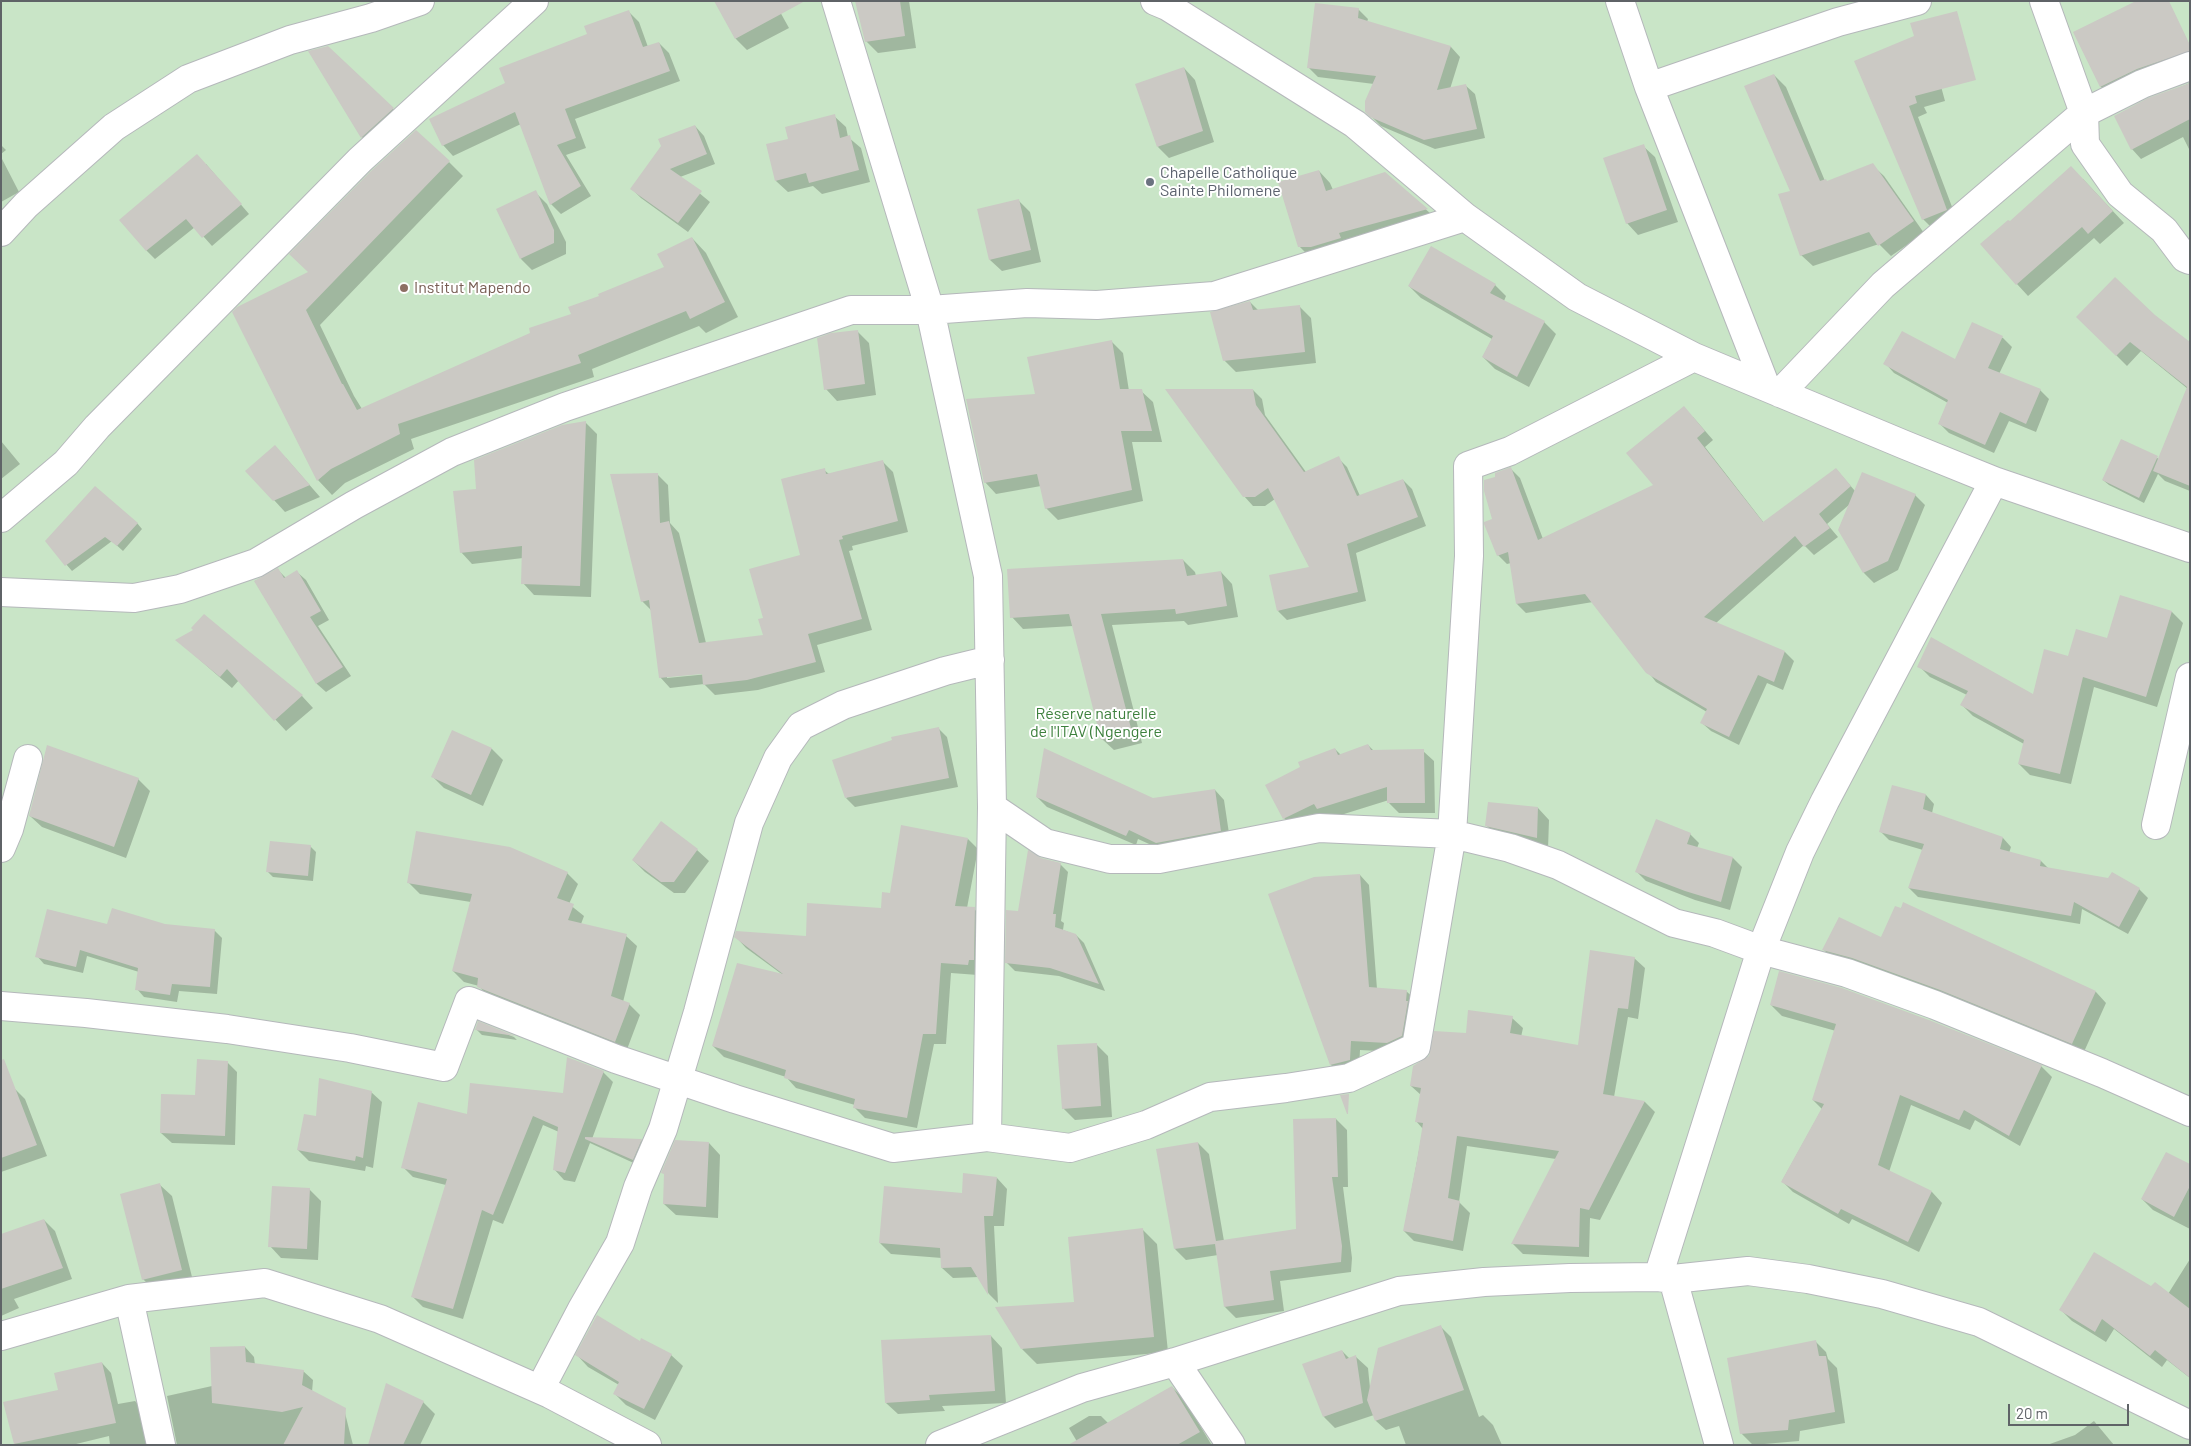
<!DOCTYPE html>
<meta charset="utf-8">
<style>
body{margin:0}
#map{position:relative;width:2191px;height:1446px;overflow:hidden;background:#f0eee8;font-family:Barlow,sans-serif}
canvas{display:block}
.frame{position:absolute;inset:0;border:2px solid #5f6367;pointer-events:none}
.scale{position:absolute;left:2008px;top:1404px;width:121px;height:22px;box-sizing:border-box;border:2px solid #5f6367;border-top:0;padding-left:6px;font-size:15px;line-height:18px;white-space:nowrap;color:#5f6367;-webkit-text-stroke:4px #fff;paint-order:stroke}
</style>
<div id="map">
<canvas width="2191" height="1446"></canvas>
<div class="frame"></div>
<div class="scale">20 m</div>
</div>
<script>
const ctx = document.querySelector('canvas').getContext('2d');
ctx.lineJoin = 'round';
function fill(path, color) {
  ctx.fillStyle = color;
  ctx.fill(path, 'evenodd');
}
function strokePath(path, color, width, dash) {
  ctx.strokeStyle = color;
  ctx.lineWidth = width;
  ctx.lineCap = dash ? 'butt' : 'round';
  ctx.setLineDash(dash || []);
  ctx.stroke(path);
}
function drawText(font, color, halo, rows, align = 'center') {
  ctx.font = font + ' Barlow,sans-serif';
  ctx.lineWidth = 4;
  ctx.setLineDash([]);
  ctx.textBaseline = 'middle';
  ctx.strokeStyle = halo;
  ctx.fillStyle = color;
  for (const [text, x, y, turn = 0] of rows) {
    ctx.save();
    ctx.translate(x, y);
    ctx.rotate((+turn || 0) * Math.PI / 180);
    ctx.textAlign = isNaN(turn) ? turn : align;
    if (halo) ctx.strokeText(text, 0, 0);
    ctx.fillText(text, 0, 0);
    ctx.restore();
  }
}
fill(new Path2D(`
 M1,1H2190V1445H1Z`), '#c9e5c7');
fill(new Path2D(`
 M715,1H774L789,28L747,50L736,39Z
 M856,1H909L916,48L878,53L866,41Z
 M1358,9L1368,19L1367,22L1451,47L1460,57L1450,89L1465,85L1475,94L1485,138L1435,149L1381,126L1367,112L1374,84L1318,77L1309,68Z
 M629,12L639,22L648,47L659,43L669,53L680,81L575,119L586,148L566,155L591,196L561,214L551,204L521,124L453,156L443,145L506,84Z
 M2074,32L2190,49V63L2111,97L2101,87Z
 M1930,46L1945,101L1924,107L1927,113L1918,117L1957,220L1934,230L1923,219L1856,61Z
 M328,47L398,114L367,143L362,137L310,52Z
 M1184,68L1195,80L1214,142L1169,158L1158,147Z
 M1774,75L1786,87L1825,181L1828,182L1872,165L1884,176L1924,233L1891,256L1879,244L1813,266L1801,255Z
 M2190,83V151L2183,137L2141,159L2132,149L2116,116Z
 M834,116L846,127L848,137L861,148L870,182L822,194L813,186L788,192L776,181L789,140Z
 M695,126L704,136L715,164L680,177L710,202L688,232L641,198L632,189Z
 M1,145L6,150L1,154Z
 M1643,146L1655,157L1678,222L1638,235L1627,223Z
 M1,157L19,192L1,202Z
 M449,162L463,176L320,325L354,396L362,409L572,315L666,268L692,238L706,253L738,317L706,333L699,326L592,369L594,377L411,439L414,449L345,483L332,495L318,480L234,312L310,272Z
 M206,164L249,214L212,246L195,227L155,259L146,250Z
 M1319,171L1330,183L1333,190L1385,174L1438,220L1311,258L1299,246Z
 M2083,179L2124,223L2100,244L2094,238L2028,296L2017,284L2010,223Z
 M535,192L547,204L566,242V254L532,270L521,259Z
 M1018,200L1030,212L1041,262L1002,271L990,260Z
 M1495,285L1506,296L1504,301L1544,322L1556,334L1529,387L1495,369L1483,357L1492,339L1421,298L1409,286Z
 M1250,302L1259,311L1300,307L1311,318L1316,363L1236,372L1224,360Z
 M2154,316L2190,344V491L2165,481L2158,474L2144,503L2109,485L2103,480L2122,440L2159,459L2188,389L2141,351L2127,366L2078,317Z
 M1973,324L2003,338L2012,347L1999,374L2040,390L2049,399L2036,432L2009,421L1994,453L1949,433L1939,423L1948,403L1894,373L1885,363L1955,361Z
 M857,331L869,343L876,395L837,401L826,389Z
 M1111,341L1123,353L1129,391H1141L1153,402L1162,442H1132L1143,501L1058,520L1046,508L1041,486L996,494L985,482L1036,395Z
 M1253,390L1262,399L1265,415L1306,472L1338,458L1347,467L1360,496L1403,480L1412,489L1426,526L1356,553L1366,601L1287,620L1278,611L1311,568L1275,499L1265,506H1253L1244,496Z
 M1693,417L1713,440L1705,447L1764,523L1836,469L1855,491L1915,495L1925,505L1898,570L1874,583L1864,573L1839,529L1850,504L1827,524L1838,537L1814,555L1804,545L1716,623L1785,652L1794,661L1783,690L1767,683L1739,745L1711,731L1702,723L1707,712L1656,682L1593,602L1526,613L1517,604L1511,563L1507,564L1498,555L1493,520L1497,478L1511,469L1520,478L1543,539L1655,486Z
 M585,422L597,434L591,597L534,595L523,583V558L472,564L461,552L478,490Z
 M1,441L20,464L1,479Z
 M286,458L320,497L285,512L274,500Z
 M882,461L893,472L908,532L852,546L853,550L849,551L872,630L817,645L825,672L758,690L715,695L704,684L670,688L660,677L652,611L642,601L657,474L668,485L670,523L679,533L706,643L764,636V619L802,556L824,470L829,474ZM708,672V674L667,678V676Z
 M137,523L142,529L123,551L112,541L72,571L47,542Z
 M1183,560L1195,572L1196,576L1221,572L1232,584L1238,617L1188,625L1184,621L1112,625L1142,743L1114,750L1102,739L1073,626L1023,629L1012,617Z
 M278,570L286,578L297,572L306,580L329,620L318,626L351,676L326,692L317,684L255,581Z
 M2121,597L2172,612L2183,623L2157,707L2094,687L2071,784L2030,775L2019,764L2024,744L1973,716L1962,705L1967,695L1930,677L1919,666L2034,696L2069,657L2108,640Z
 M177,640L302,696L313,708L286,731L239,680L232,688Z
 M938,728L947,737L958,787L855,807L846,798Z
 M453,732L492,749L503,760L483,806L444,788L433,777Z
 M1368,745L1374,751H1423L1434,761L1435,813H1399L1389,803V800L1328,819L1323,814L1294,829L1284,818L1335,749L1341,755Z
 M138,779L150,791L126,858L42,827L30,816Z
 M1893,786L1926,795L1934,804L1932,813L2003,838L2011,847L2009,853L2041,861L2049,869L2139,889L2148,898L2128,934L2082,909L2080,924L1918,897L1909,888L1923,850L1889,840L1881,832Z
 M1215,790L1224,800L1230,840L1167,852L1138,839L1136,845L1047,807L1037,797L1153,800Z
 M1538,808L1549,820L1548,849L1498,837L1487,826Z
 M661,823L697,850L709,861L685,893H674L645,872L633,860Z
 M1690,834L1699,843L1697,848L1733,858L1742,867L1730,910L1695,900L1646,881L1637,872Z
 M968,839L978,849L967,908L974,909L985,919L978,975L951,973L946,1044H934L917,1128L865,1118L855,1108V1105L796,1088L786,1077L724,1057L713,1046L783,975L746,948L736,937H807L882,909L891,894Z
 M310,846L316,852L313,881L273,877L268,872Z
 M1040,859L1060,864L1068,872L1061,921L1064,923L1063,930L1076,935L1084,943L1105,991L1059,976L1015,971L1007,963L1019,912Z
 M567,873L578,884L569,904L584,916L581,924L626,936L637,946L623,1002L629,1004L640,1015L626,1052L489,998L479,986L464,982L453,971L471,902L420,894L409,883Z
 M1360,875L1369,885L1377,989L1406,991L1416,1000L1417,1012L1397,1052L1360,1050L1359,1069L1340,1074L1331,1065Z
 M1904,904L2096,992L2106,1003L2083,1054L1834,960L1824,950L1881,938Z
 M107,925H165L214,930L222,938L217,994L179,991L177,1002L144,997L137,989L139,972L87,956L83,973L44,964L37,956Z
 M1634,958L1645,968L1638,1019L1628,1017L1614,1097L1645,1102L1655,1112L1600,1220L1590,1218L1589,1257L1523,1254L1513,1244L1556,1159L1467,1146L1459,1202L1470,1213L1463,1251L1414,1241L1404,1231L1423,1129L1416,1121L1421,1095L1411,1086L1467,1034L1512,1018L1523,1028L1521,1037L1579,1047Z
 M1771,1005L2041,1066L2052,1077L2020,1146L1975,1120L1970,1130L1911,1105L1889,1172L1932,1192L1942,1203L1919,1252L1852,1219L1849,1224L1793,1192L1782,1181L1822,1109L1813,1100L1836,1031L1782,1016Z
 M479,1023L514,1037L517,1040L482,1035L476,1029Z
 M1096,1044L1108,1056L1112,1117L1075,1120L1063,1108Z
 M227,1062L237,1072L235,1145L172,1143L161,1133Z
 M603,1072L613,1082L592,1139L641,1140L646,1146L638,1165L590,1143L575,1182L564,1180L554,1169L559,1132L543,1125L503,1224L493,1220L463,1319L423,1307L413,1297L446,1185L413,1177L403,1167L468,1116L564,1094Z
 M14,1088L25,1099L47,1156L1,1172V1093Z
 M371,1092L382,1102L373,1168L366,1166L365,1171L309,1161L298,1150L317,1117Z
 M1336,1119L1347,1130L1348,1187H1343L1352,1258L1351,1272L1280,1281L1284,1311L1236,1318L1225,1307L1218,1255L1186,1260L1175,1249L1198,1143L1209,1154L1224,1241L1298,1230Z
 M709,1143L720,1155L718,1218L676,1215L664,1204Z
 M2190,1166V1229L2153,1210L2142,1199Z
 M997,1178L1007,1189L1004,1226H994L998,1303L989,1294L979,1277L953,1278L942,1268V1258L891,1254L880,1243L963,1194Z
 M160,1185L172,1196L193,1281L155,1291L143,1279Z
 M309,1189L321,1201L318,1260L281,1258L270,1246Z
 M44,1220L55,1231L72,1279L14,1299L19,1308L1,1316V1237Z
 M1142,1229L1157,1244L1168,1352L1037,1364L1022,1349L1076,1303Z
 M2190,1259V1378L2167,1360L2162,1367L2114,1329L2106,1342L2072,1321L2061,1310L2152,1288L2168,1294Z
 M1441,1327L1451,1337L1479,1417L1483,1415L1493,1425L1502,1445H1406L1399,1426L1386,1430L1376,1421L1374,1415L1335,1428L1324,1417L1342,1351L1350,1359L1356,1357L1368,1368L1370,1388Z
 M991,1336L1002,1348L1006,1403L942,1406L945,1411L898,1414L886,1403Z
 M1815,1341L1826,1352L1828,1359L1837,1368L1845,1423L1800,1431L1799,1441L1753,1445L1741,1433Z
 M640,1343L671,1355L683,1366L655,1420L626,1405L614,1393L619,1385L588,1367L577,1355Z
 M245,1347L254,1357L255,1365L303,1371L313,1380L312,1392L345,1413L353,1445H177L167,1396L212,1386Z
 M102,1363L111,1373L118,1404L135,1401L144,1410L152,1445H110L109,1436L72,1445H15L5,1403L59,1391Z
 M1172,1387L1184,1399L1211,1444L1079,1445L1069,1428L1089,1416H1101L1108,1423Z
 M423,1402L435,1414L420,1445H370Z
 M2094,1421L2114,1445H2047L2075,1435Z`), '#0003');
fill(new Path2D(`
 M714,1H805L735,39Z
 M855,1H900L905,36L865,42Z
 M2136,1H2169L2190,45V51L2137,69L2100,87L2073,32Z
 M1315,3L1359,8L1358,18L1451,46L1437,90L1466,84L1477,129L1424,140L1370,117L1365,112V101L1376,76L1307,68Z
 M629,10L643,47L659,42L670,71L565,109L576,138L557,145L581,186L550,205L515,112L442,146L429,119L505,83L499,68L587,34L584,26Z
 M1957,11L1976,80L1915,96L1917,103L1909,106L1947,210L1922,220L1854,61L1914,36L1910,23Z
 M328,46L394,108L361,138L308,51Z
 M1184,67L1203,131L1157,147L1135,84Z
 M1774,74L1820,181L1826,179L1827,181L1873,163L1914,221L1878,246L1869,232L1800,256L1778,194L1790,191L1744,86Z
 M2190,83V119L2131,150L2114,116L2148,98Z
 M835,114L840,138L850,135L859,170L809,183L806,173L775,181L766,144L788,139L785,127Z
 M695,125L707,154L670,169L702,191L678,223L630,189L661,146L658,139Z
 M416,130L450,161L306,310L342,384H343L357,410L530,333L529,328L571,314L568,307L599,296L598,294L664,267L657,254L692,237L725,302L690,319L686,311L578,355L581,363L398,424L400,434L331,469L317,481L232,312L237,307L308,272L289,254L371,171Z
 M1644,144L1667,210L1626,224L1603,158Z
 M197,154L242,204L202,238L186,219L146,251L119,220Z
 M2071,166L2113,211L2088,234L2082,227L2016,285L1980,244L2008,220L2010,221Z
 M1319,170L1326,191L1385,172L1428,209L1339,233L1341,238L1311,247H1298L1278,182Z
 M536,190L554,230V243L520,259L496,209Z
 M1019,199L1031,250L989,260L977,209Z
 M1431,246L1496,284L1490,293L1545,321L1517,377L1482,357L1493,336L1408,286Z
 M2115,277L2155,315L2190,342V486L2153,471L2187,387L2130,342L2116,356L2076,317Z
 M1250,301L1253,310L1300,305L1305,352L1223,361L1210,312Z
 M1972,322L2003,336L1988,368L2041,389L2026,424L2000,412L1985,445L1938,424L1948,400L1883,364L1902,331L1955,359Z
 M858,330L865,384L824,390L817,338L831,333Z
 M1112,340L1120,389H1142L1152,431H1121L1132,490L1045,509L1037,474L984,483L966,399L1035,394L1027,357Z
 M1165,389H1253L1256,405L1304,472L1339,456L1357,496L1403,479L1418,517L1347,544L1358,592L1277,611L1269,575L1309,567L1268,488L1255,497H1243Z
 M1684,406L1705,431L1697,438L1763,522L1836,468L1851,486L1819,514L1830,528L1804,547L1795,536L1704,617L1785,651L1774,682L1758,675L1729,737L1700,723L1707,709L1646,673L1585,594L1516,604L1508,552L1497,556L1484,524V522L1492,519L1484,491V480L1495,477V473L1511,467L1538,540L1653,485L1626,453Z
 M586,421L580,586L521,584L522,546L460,553L453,491L476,489L474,460L562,425Z
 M2121,439L2158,456L2139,498L2102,480Z
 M275,445L310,485L273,501L245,471Z
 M883,460L898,521L842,536L843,539L839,540L862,619L808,634L816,662L747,680L703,685L702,674L659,678L649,600L641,602L610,474L658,473L660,523L669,521L699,643L763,635L758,619L763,618L749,569L800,555L781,479L825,468L826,474Z
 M1862,472L1916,494L1888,561L1863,573L1838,530Z
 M95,486L138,523L117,546L105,537L65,566L45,541Z
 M1183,559L1187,576L1221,571L1227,606L1176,614L1175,609L1101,614L1132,732L1101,740L1069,614L1010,618L1007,569Z
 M278,568L284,578L297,570L321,611L310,617L343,667L316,684L254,581Z
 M2120,595L2172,611L2146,697L2083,677L2060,774L2018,764L2024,740L1960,705L1968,691L1917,667L1931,637L2033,694L2044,649L2068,656L2076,629L2107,638Z
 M204,614L245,648L303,695L274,721L227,669L220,677L175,640L193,630L191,628Z
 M939,727L949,778L845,798L832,760L892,740L891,737Z
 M452,730L492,748L471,795L431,777Z
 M1368,744L1371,750L1424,749L1425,803H1387V787L1317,809L1314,804L1283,819L1265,785L1300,767L1298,762L1335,748L1338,755Z
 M47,745L139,778L114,847L29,816Z
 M1044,748L1153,798L1215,789L1221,831L1156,843L1129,830L1126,836L1036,797Z
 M1892,785L1926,794L1923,809L2003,837L2000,849L2041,860L2040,866L2108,878L2112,872L2140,888L2119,927L2074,902L2071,916L1908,888L1924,844L1879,832Z
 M1488,802L1538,807L1537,838L1485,826Z
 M1656,819L1691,833L1687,844L1733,857L1721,902L1685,891L1635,872Z
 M661,821L698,849L674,882H661L632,860Z
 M901,825L968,838L955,906L975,907L974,960H969L968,965L941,963L936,1034H923L907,1118L853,1108L855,1099L784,1078L786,1070L712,1046L737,963L783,974L734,937L736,931L806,936L807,903L881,908L882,892L890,893Z
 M416,831L510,847L568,872L557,898L574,904L568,920L627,934L611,996L630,1003L615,1042L477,987L478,978L452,971L472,894L407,883Z
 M270,841L311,845L308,876L266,872Z
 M1028,850L1041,858L1061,863L1053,914H1056L1055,927L1076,934L1099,984L1050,968L1005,963L1006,910L1018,911Z
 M1360,874L1369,987L1407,990L1406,1001H1408L1402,1036L1387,1043L1351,1041L1350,1060L1330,1065L1268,894L1314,877Z
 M1903,902L2096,991L2072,1044L1940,990L1852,958L1822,950L1839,917L1881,937L1895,906L1901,908Z
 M112,908L165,924L215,929L210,987L172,984L170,995L135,990L138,968L80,950L76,967L35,957L47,909L107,924Z
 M1590,950L1635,957L1628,1009L1618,1008L1603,1094L1645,1101L1589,1210L1580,1208L1579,1247L1511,1244L1559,1151L1457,1136L1448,1198L1460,1201L1453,1241L1403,1231L1417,1160L1423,1123L1415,1122L1421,1088L1410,1086L1413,1066L1429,1056L1434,1031L1466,1033L1468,1010L1513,1016L1510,1033L1578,1045Z
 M1779,971L1842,988L1929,1020L2042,1065L2009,1136L1964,1110L1959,1120L1900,1095L1878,1165L1932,1191L1908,1242L1841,1209L1838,1214L1781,1182L1824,1104L1812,1100L1836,1024L1770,1005Z
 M478,1021L515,1036L475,1030Z
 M1097,1043L1101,1106L1062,1109L1057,1045Z
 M567,1057L604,1071L565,1173L553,1170L558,1127L533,1116L493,1215L482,1210L453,1309L411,1297L447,1179L401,1168L418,1102L467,1114L470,1083L563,1093Z
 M4,1059L37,1145L1,1158V1060Z
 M197,1059L228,1061L225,1136L160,1133L161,1094L195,1095Z
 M319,1078L372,1091L363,1158L356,1156L355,1161L297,1150L304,1114L316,1116Z
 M1349,1094L1348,1114H1347L1340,1095Z
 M1336,1118L1338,1177H1332L1342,1246L1341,1262L1270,1271L1274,1300L1224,1307L1215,1244L1174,1249L1156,1149L1198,1142L1216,1241L1296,1229L1293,1119Z
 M585,1137L642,1139L633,1160L585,1139Z
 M675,1140L709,1142L706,1207L663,1204L664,1174L661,1173Z
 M2166,1152L2190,1164V1186L2174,1217L2141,1199Z
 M963,1173L997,1177L993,1216H984L988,1295L971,1267L941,1268L940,1248L879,1243L884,1186L962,1193Z
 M160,1183L182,1270L142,1280L120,1194Z
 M272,1186L310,1188L307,1249L268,1247Z
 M44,1219L63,1268L1,1289V1234Z
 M1143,1228L1154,1337L1021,1349L995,1307L1074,1302L1068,1237Z
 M2094,1252L2151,1286L2155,1282L2190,1309V1378L2155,1350L2150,1356L2102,1319L2095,1332L2059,1310Z
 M597,1315L640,1341L641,1338L672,1354L644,1409L613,1394L619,1382L575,1355Z
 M1441,1325L1464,1390L1375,1421L1367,1400L1378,1348Z
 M991,1335L995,1391L929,1395L930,1400L885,1403L881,1340Z
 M1816,1340L1819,1356H1826L1835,1412L1789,1420L1788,1430L1740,1434L1727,1358Z
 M245,1346L246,1362L304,1370L302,1385L346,1408L344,1445H283L303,1407L282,1412L212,1403L210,1347Z
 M1342,1350L1346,1359L1356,1355L1363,1403L1323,1417L1302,1364Z
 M102,1362L116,1423L14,1444L3,1402L58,1390L54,1373Z
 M386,1383L424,1401L403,1445H368Z
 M1172,1386L1200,1432L1177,1445H1068Z`), '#cbc9c4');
const minor = new Path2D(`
 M836,1L930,310L988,576L992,807L1045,843L1110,859H1159L1319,828L1452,834L1510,848L1558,865L1674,923L1715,933L1761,950L1847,973L1935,1005L2102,1073L2190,1112
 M1155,1L1167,6L1355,124L1465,217L1577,297L1694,357L1905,445L1994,481L2190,548
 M1620,1L1649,87L1766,387
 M2044,1L2084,113L2085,144L2120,194L2164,230L2185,258L2190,260
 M1649,87L1838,22L1917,1
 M1,232L26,205L114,127L188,79L290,40L371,18L420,1
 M1780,393L1883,285L2084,113L2142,84L2190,66
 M1,518L66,463L97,427L360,160L534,1
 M1,592L134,598L180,589L256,563L354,505L452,452L565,407L851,310H930L1027,303L1097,305L1214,296L1465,217
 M2156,825L2190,677
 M1,848L9,829L28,759
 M1,1006L86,1013L227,1029L350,1048L444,1067L469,1001L616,1059L735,1099L893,1148L987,1137L1070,1148L1146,1125L1210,1097L1286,1088L1349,1078L1416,1047L1452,834L1469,556L1468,466L1510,451L1694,357
 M987,1137L992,807
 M1658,1277L1761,950L1800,852L1825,801L1994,481
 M1673,1279L1719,1445
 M129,1299L161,1445
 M1,1336L129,1299L265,1283L380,1319L550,1394L647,1445
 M1175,1362L1231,1445
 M540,1389L582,1309L620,1243L638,1187L663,1129L698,1012L749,823L778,758L801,726L843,705L945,671L990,660
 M940,1445L1082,1388L1175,1362L1399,1291L1484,1282L1570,1278L1658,1277L1673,1279L1748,1271L1808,1279L1882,1294L1979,1322L2190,1425`);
strokePath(minor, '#b5b8bb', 30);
strokePath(minor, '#fff', 28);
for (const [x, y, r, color] of [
 [1150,182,5,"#6b7280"],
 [404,288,5,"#8d6e63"]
]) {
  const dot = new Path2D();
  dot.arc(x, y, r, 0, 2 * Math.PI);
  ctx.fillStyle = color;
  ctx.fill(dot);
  strokePath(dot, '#fff', 2);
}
drawText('16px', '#5b616d', '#fff', [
 ["Chapelle Catholique",1160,173],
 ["Sainte Philomene",1160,191]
], 'left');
drawText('16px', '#785e54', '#fff', [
 ["Institut Mapendo",414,288]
], 'left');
drawText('16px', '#3d803d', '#fff', [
 ["Réserve naturelle",1096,714],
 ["de l'ITAV (Ngengere",1096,732]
]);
</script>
